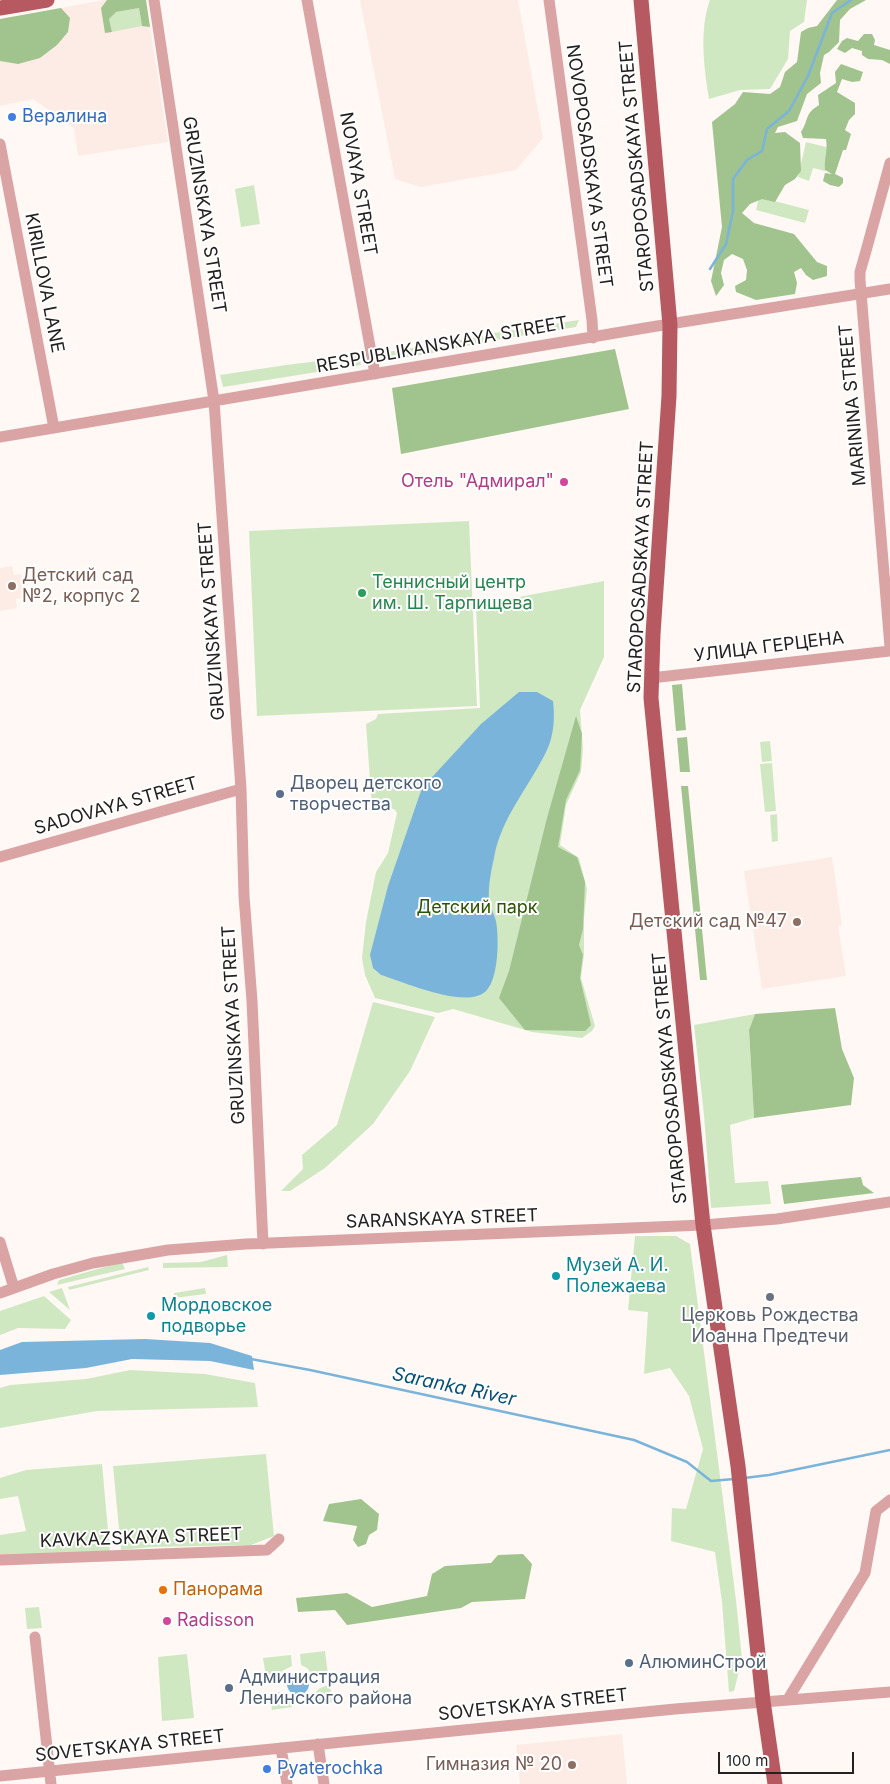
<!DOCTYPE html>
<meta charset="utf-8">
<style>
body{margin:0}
#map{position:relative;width:890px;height:1784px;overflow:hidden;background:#fff8f5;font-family:Inter,sans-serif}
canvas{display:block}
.scale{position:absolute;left:718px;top:1752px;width:136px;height:22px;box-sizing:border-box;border:2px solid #242120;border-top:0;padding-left:6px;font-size:15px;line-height:18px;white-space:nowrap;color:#242120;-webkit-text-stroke:4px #fff;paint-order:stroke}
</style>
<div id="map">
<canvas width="890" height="1784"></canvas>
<div class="scale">100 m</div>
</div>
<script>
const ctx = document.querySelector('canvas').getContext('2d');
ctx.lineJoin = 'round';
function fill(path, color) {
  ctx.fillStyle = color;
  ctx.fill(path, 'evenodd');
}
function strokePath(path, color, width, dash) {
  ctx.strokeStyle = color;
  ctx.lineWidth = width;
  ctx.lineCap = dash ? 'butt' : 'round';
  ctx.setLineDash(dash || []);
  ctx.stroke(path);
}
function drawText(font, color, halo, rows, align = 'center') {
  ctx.font = font + ' Inter,sans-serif';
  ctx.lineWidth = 4;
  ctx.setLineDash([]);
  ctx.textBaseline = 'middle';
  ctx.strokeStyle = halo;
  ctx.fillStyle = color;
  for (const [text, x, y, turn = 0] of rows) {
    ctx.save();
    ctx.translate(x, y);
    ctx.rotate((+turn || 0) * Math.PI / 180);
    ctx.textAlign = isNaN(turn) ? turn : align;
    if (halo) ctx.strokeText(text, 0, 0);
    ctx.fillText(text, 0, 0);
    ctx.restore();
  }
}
fill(new Path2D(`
 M104,0H146L168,142L78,156L74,128L33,99L0,106V19Z
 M360,0H518L543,138L516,170L421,187L395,179Z
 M12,566L14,575L21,574L25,598L16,599L17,608L0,611V568Z
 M832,857L842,925L838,926L846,976L762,989L744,871Z
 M622,1734L627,1784H520L516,1745Z`), '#fdece5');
fill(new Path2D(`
 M710,0H807L804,22L790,31L788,59L770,89L740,90L709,99C704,68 699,30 710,0Z
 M139,8L142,26L112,32L109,19L116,12Z
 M806,142L830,148L825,171L813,168L809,181L798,177Z
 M254,185L260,224L241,227L235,189Z
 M759,197L809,210L805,223L756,210Z
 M579,320L576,327L495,340L494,333Z
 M483,336L485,342L438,352L378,362L376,354Z
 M359,356L361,365L223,387L220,375L286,365Z
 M469,521L477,706L257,716L249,531Z
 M604,581V657L580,710L583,749L581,772L566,805L560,845L579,858L587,889L584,918V954L581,978L595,1026L592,1031L582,1038L532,1032L453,1009L438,1013L375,998L365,975L362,958L366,922L376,872L388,853L397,813L394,809L372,808L366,724L376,719L378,714L480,708L476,605Z
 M770,741L772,761L762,762L760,742Z
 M772,763L776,811L765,812L760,764Z
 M777,814L778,841L772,842L770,815Z
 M373,1002L435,1017L410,1071L373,1124L325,1168L290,1191H281L303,1169L302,1155L337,1125Z
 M755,1014L749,1030L754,1118L730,1125L735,1183L768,1181L771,1204L711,1208L704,1115L694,1025Z
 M635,1236H676L690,1244L736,1600L742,1659L734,1691L729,1692L722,1602L715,1552L671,1541L672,1508L686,1509L703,1449L689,1396L670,1368L644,1374L648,1312L628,1310Z
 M227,1255L228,1267L163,1268V1263L201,1262Z
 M122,1262L125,1269L57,1285L59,1280Z
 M148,1267L149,1270L69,1290L68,1287Z
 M62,1288L70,1310L49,1292Z
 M205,1288L206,1294L174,1298V1293Z
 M44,1296L71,1320L65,1329L18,1328L0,1335V1311Z
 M130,1370L205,1374L255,1383L258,1407L97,1411L0,1428V1388L10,1385L86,1379Z
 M266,1454L274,1536L251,1545L151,1547L121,1550L113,1466Z
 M102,1464L110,1552L0,1556V1535L26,1531L18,1496L0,1499V1478L26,1470Z
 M39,1607L42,1628L27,1629L25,1608Z
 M325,1651L328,1675L315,1678L307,1668L301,1665L300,1654Z
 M187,1654L194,1718L162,1721L158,1657Z
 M291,1655L292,1666L282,1671L278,1681L267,1682L263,1658Z
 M330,1685L332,1702L313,1705C312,1692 318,1687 330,1685Z
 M281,1692L291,1702L292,1707L272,1710L269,1693Z`), '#d0e8c2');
fill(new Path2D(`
 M107,0H146L150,27L142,26L139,8L116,12L109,19L112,32L105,33L101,8Z
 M837,0H866L850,9L840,20L839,42L829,52L824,55L820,73L821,83L807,94L797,121L778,127L775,133L785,132L800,143L801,171L795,179L785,185L775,202L762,199L750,204L742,213L754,223L794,234L817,262L827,266V276L813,280L806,275L801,268L794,272L797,283L795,294L756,300L736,292L735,286L746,280L747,270L743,259L732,254L724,260L721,273L724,285L716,296L711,281L722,227L712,122L735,104L743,92L770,94L780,87L785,72L797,62L801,32L808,28L817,26Z
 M61,8L70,18L68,32L57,45L40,58L18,64L0,61V19Z
 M864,34H872L875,40L874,45L890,50V64L882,60L868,59L862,55V51L852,48L845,53L837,49L842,41L847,38L858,41Z
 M841,64L863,72L860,81L852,82L842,79L837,92L855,103V114L849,120L845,130L851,134L846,150H843L835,174L843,178V183L839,187L830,185L823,181L825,173L832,174L825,170C824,159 828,150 826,139L803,138L801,132C809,120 804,114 819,105L818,95L836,83L835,72Z
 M615,349L629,409L401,454L392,388Z
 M682,684L686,730L676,731L672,685Z
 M576,716L582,734L580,770L566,800L558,847L577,857L585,882L583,929L579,945L583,955L580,978L591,1025L585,1031L525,1030L499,998L509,971L547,818Z
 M687,737L690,772H680L677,738Z
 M681,786H688L707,980H700Z
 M835,1008L842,1049L854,1078L851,1105L754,1118L749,1030L755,1014Z
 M861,1177L863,1185L874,1193L784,1204L781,1185Z
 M361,1499L379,1514L377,1530L369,1535L366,1544L358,1547L353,1540L357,1526L323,1521L329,1504Z
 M523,1554L532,1564L525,1599L472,1602L461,1608L347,1625L335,1610L298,1612L296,1598L347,1593L372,1607L427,1596L432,1574L445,1566L491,1563L498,1555Z`), '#a1c38d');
fill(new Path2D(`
 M519,692H537L553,701C555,717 554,735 547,750C530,786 501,817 494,858C491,871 488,887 489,900C490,907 494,914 496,921C499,938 499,978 486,991C467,1010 404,982 381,975L373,968L370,955L388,886L422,788L481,724Z
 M145,1339L210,1343L252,1356L254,1370L210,1361L132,1359L86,1368L0,1375V1350L22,1342Z
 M287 1684a11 11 0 1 1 22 0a11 11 0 1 1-22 0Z`), '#7ab4db');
strokePath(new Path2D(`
 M710,269L726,244L733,211V179L747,160L762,151L767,129L789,111L808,76L832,13L851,0
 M178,1325L207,1328L223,1324
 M251,1359L310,1370L634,1440L687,1462L711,1481L734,1479
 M744,1478L769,1475L890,1450`), '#7ab4db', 2.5);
strokePath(new Path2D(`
 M154,0L214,401L241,789L244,896L252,1001L263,1244
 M307,0L375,374
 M549,0L592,320L593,338
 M0,144L54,428
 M890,163L866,251L860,272V280L890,647
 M0,437L651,327L890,289
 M651,678L890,651
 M0,857L241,789
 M0,1242L14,1288
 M0,1293L53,1274L93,1263L168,1250L246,1244L703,1225L777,1219L890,1202
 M0,1560L267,1550L279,1539
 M35,1637L51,1784
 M788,1699L865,1573L876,1511L890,1500
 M318,1744L324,1784
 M281,1748L287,1784
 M0,1776L675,1709L890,1692`), '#daa4a5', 11);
strokePath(new Path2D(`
 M641,0L670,325L669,396L653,634L651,698L703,1225L738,1466L763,1701L775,1784
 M0,8L47,0`), '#b75960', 15);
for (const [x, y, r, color] of [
 [12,117,5,"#3f7fe0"],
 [564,482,5,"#d1479c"],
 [12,586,5,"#8d6e63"],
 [362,593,5,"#2e9e5b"],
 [280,794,5,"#5c6f8a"],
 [797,922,5,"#8d6e63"],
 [556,1276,5,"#0f9aa8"],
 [770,1297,5,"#6b7280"],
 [151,1316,5,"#0f9aa8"],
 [163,1590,5,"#e8710a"],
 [167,1621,5,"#d1479c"],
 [629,1663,5,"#5c6f8a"],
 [229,1688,5,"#5c6f8a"],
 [572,1765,5,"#8d6e63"],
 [267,1769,5,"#3f7fe0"]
]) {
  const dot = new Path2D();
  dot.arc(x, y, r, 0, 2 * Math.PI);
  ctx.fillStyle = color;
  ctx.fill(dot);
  strokePath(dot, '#fff', 2);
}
drawText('18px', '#366cbe', '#fff', [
 ["Вералина",22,117],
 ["Pyaterochka",277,1769]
], 'left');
drawText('18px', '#242120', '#fff', [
 ["NOVOPOSADSKAYA STREET",589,166,82],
 ["STAROPOSADSKAYA STREET",637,166,-95],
 ["NOVAYA STREET",358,184,80],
 ["GRUZINSKAYA STREET",204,215,81],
 ["KIRILLOVA LANE",44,283,79],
 ["RESPUBLIKANSKAYA STREET",442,345,-10],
 ["MARININA STREET",853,405,-95],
 ["STAROPOSADSKAYA STREET",641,567,-87],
 ["GRUZINSKAYA STREET",212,621,-94],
 ["УЛИЦА ГЕРЦЕНА",769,647,-7],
 ["SADOVAYA STREET",116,806,-16],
 ["GRUZINSKAYA STREET",234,1025,-93],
 ["STAROPOSADSKAYA STREET",670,1078,-95],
 ["SARANSKAYA STREET",442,1219,-2],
 ["KAVKAZSKAYA STREET",141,1538,-2],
 ["SOVETSKAYA STREET",533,1705,-6],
 ["SOVETSKAYA STREET",130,1746,-6]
]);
drawText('18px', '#b23c85', '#fff', [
 ["Отель \"Адмирал\"",554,482],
 ["Radisson",177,1621,"left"]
], 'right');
drawText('18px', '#785e54', '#fff', [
 ["Детский сад",22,576,"left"],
 ["№2, корпус 2",22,597,"left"],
 ["Детский сад №47",787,922],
 ["Гимназия № 20",562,1765]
], 'right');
drawText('18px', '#27864d', '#fff', [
 ["Теннисный центр",372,583],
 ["им. Ш. Тарпищева",372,604]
], 'left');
drawText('18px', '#4e5e75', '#fff', [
 ["Дворец детского",290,784],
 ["творчества",290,805],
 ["АлюминСтрой",639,1663],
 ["Администрация",239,1678],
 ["Ленинского района",239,1699]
], 'left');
drawText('18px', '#2c5402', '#fff', [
 ["Детский парк",477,908]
]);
drawText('18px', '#0d838f', '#fff', [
 ["Музей А. И.",566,1266],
 ["Полежаева",566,1287],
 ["Мордовское",161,1306],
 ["подворье",161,1327]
], 'left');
drawText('18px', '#5b616d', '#fff', [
 ["Церковь Рождества",770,1316],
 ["Иоанна Предтечи",770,1337]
]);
drawText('18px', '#c56008', '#fff', [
 ["Панорама",173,1590]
], 'left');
drawText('italic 19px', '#085177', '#fff', [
 ["Saranka River",454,1387,12]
]);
</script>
